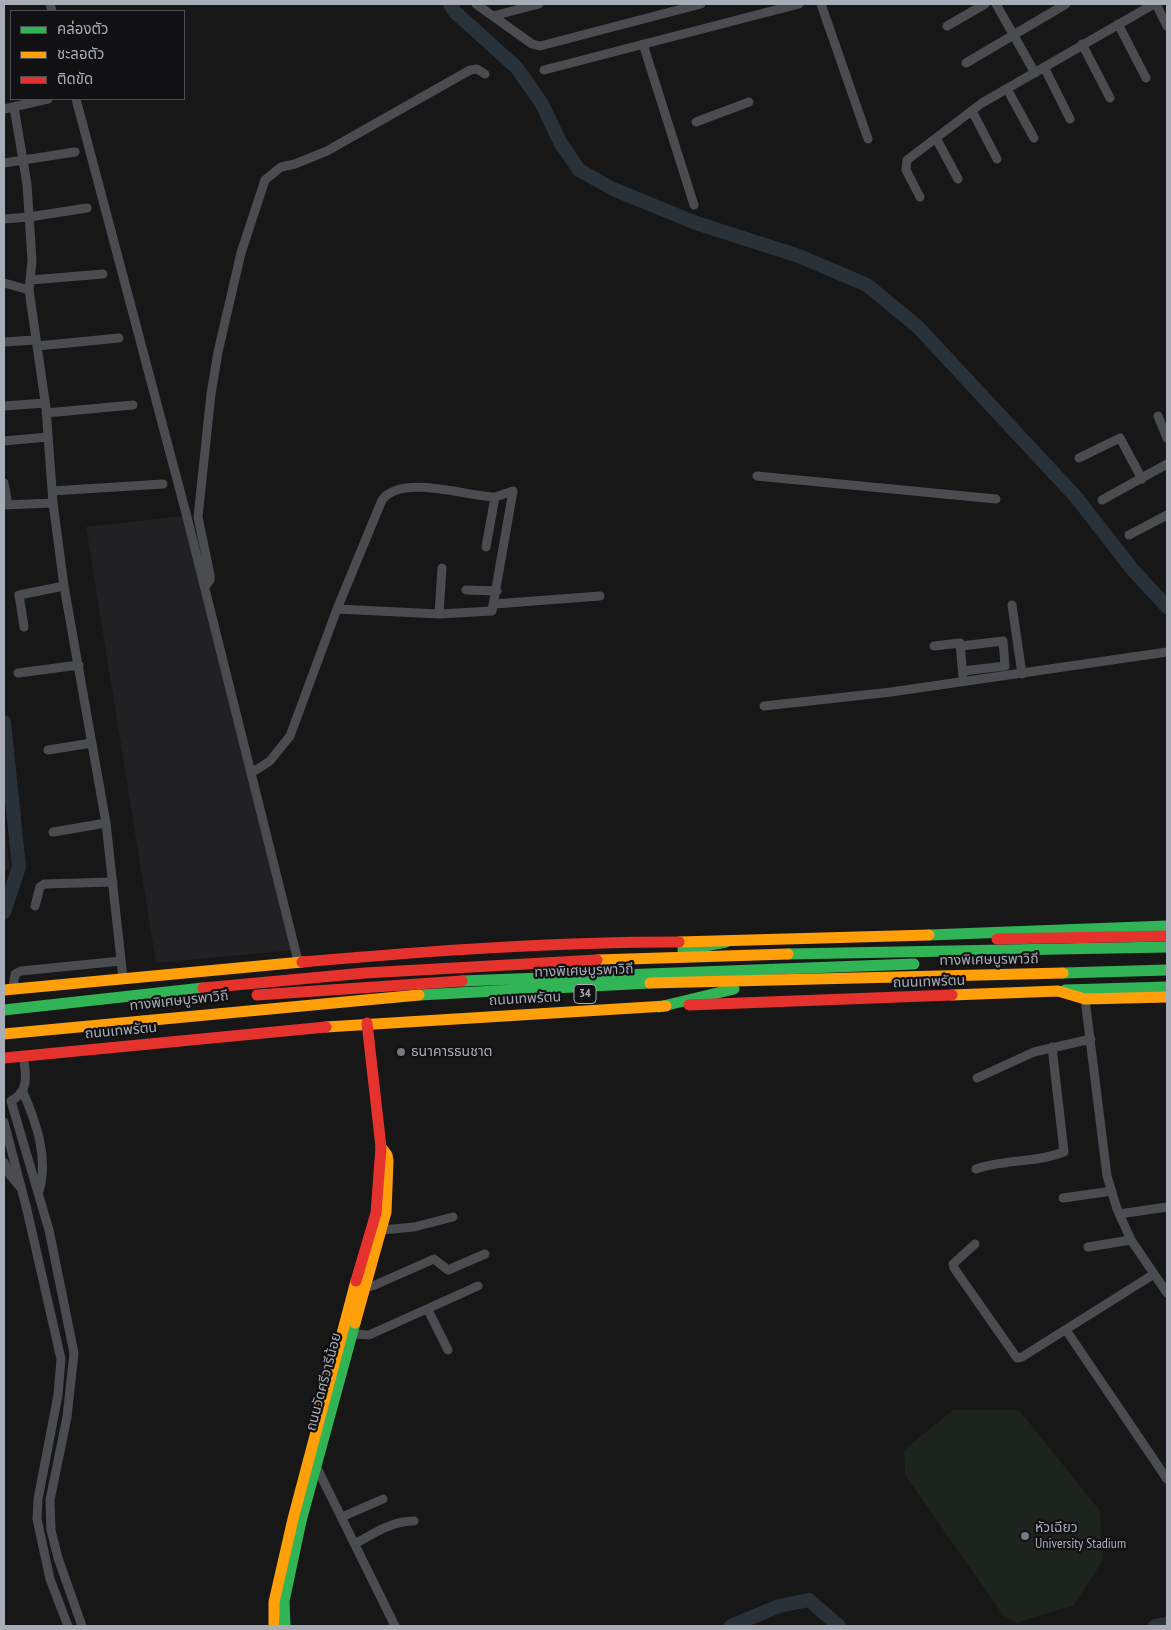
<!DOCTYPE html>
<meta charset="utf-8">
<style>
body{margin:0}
#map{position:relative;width:1171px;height:1630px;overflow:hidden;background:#171717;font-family:"PT Sans Narrow","Noto Sans Thai",sans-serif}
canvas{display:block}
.frame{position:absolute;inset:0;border:5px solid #a8adb8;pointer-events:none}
.legend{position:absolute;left:10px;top:10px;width:175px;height:90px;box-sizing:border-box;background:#111113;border:1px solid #4d4f55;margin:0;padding:6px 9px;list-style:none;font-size:15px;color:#a8adb8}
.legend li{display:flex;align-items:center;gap:10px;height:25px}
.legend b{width:25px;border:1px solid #4d4f55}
</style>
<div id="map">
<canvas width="1171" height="1630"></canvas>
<div class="frame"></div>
<ul class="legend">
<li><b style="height:6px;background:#30b455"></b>คล่องตัว</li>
<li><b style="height:6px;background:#ff9f0a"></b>ชะลอตัว</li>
<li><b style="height:6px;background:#e5322d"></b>ติดขัด</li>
</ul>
</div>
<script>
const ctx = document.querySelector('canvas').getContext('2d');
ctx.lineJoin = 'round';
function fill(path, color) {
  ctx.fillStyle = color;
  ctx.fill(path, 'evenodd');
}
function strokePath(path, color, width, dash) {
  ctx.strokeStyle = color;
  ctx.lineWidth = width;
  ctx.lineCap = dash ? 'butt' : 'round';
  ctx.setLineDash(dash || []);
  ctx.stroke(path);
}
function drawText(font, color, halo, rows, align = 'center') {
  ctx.font = font + ' "PT Sans Narrow","Noto Sans Thai",sans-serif';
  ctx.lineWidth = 4.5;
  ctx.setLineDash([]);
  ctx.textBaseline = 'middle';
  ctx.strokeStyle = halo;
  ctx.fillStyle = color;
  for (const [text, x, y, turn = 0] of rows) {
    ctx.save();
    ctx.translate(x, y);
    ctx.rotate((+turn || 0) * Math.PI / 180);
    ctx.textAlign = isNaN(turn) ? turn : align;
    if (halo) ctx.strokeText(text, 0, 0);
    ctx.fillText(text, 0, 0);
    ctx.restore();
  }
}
fill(new Path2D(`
 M183,516L294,950L156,963L86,527Z
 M4,816L10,869L4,870Z`), '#212123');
fill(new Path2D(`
 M953,1410H1019L1100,1511L1103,1560L1074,1605L1016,1623L1003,1615L905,1475L904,1450Z`), '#1d241e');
strokePath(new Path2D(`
 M450,4L455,12L517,68L542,104L560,142L579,170L613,189L696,223L799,256L867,285L918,327L1076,497L1132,569L1167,607
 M4,722L19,867L4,912
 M731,1626L779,1606L809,1600L839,1626
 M1155,1626L1167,1624`), '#2a3239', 14);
strokePath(new Path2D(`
 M50,4L52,11
 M476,4L532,44L540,46L701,4
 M821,4L868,139
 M996,4L1035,73
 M1156,4L1167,26
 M493,16L539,4
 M1118,24L1146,78
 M947,26L985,4
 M643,44L694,205
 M1082,44L1110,98
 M966,63L1066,4
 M1044,67L1070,119
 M544,70L799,4
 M1007,89L1034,138
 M76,99L187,517L298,961
 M14,107L27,184L32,261L29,290L46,408L53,503L64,586L106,823L123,978
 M4,109L48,99
 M972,111L997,159
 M696,122L749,102
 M936,138L958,179
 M4,163L75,152
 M920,197L906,170L907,160L982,103L1154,4
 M4,219L29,217L87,208
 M31,280L103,274
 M4,283L29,290
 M4,342L35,340
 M37,346L119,338
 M4,406L45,403
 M46,413L133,405
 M1158,416L1167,438
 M4,441L48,437
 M1079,458L1120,438L1142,479
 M757,476L996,499
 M4,483L8,505
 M52,491L163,484
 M1102,500L1167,464
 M4,505L53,503
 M1129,535L1167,515
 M205,587L210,580V575L198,517L211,394L218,352L241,253L265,180L281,167L295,164L327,151L470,70L477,69L485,74
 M466,590L497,591
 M494,604L600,596
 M1012,605L1022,674
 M337,609L439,614L492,611L513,491L495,497
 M439,614L442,568
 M24,627L19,595L64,586
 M934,646L960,643L963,677
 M961,646L1003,641L1005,666L963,671
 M18,673L79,665
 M764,706L891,692L1167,652
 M48,750L92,743
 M251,773L270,761L290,736L337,609L382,500C402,474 465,496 495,497L486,547
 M53,832L106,823
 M35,906L40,887L44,884L113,882
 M13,989L15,974L21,971L121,961
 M1085,999L1107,1176L1117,1209L1131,1240L1167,1293
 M23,1055C26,1075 30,1090 11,1101L49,1230L74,1353L67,1417L50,1500L51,1530L58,1558L82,1626
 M977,1078L1034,1052L1091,1039
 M23,1092C36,1122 49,1158 39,1191
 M4,1122L27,1210L61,1359L58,1395L38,1499L37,1519L50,1579L68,1626
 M4,1162L10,1175L20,1187
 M976,1169C1004,1159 1036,1163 1064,1152L1052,1047
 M1063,1198L1112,1191
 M1119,1214L1167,1207
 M382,1230L414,1227L453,1217
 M975,1244L953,1264L954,1268L1017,1358L1022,1357L1154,1274
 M1088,1247L1131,1240
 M364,1288L375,1285L434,1259L448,1270L485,1254
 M428,1310L448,1350
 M1066,1330L1167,1479
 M353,1334L369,1335L478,1286
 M317,1468L395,1626
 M342,1517L383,1499
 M355,1544C374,1533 392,1521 414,1521`), '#4b4c50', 9);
strokePath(new Path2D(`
 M929,935L1167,926
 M683,950L726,942
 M788,954L1167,947
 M1063,973L1167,970
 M462,981L914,964
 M1065,990L1167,987
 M419,995L650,983
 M659,1007L734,989
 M4,1010L203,988
 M285,1626L284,1601L301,1521L355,1323`), '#30b455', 11);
strokePath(new Path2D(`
 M679,942L929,935
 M597,960L788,954
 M650,983L1063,973
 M4,990L302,962
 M952,995L1058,991L1085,999L1167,997
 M326,1027L666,1006
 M4,1034L419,995
 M355,1323L386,1212L388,1161L387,1155L381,1147
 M274,1626V1602L293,1519L356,1281`), '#ff9f0a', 11);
strokePath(new Path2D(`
 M997,939L1167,936
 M302,962C428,951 553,942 679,942
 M203,988L365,973L597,960
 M257,995L462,981
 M689,1005L952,995
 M4,1058L326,1027
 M356,1281L376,1213L381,1147L367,1023`), '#e5322d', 11);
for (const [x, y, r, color] of [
 [401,1052,5,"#757880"],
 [1025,1536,5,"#757880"]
]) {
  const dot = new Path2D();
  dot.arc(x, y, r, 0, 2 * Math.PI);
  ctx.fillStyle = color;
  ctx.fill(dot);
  strokePath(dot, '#111113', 2);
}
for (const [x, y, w] of [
 [585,994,22]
]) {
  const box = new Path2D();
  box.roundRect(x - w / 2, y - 9.5, w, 19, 4);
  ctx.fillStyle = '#111113';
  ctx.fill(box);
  strokePath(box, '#a8adb8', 1);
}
drawText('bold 12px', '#a8adb8', null, [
 ["34",585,994]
]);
drawText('14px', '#a8adb8', '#111113', [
 ["ทางพิเศษบูรพาวิถี",989,960,-1],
 ["ทางพิเศษบูรพาวิถี",584,971,-2],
 ["ถนนเทพรัตน",929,982,-2],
 ["ถนนเทพรัตน",525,999,-3],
 ["ทางพิเศษบูรพาวิถี",179,1001,-6],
 ["ถนนเทพรัตน",121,1031,-5],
 ["ถนนวัดศรีวารีน้อย",324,1382,-75]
]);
drawText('14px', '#a8adb8', '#111113', [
 ["ธนาคารธนชาต",411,1052],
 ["หัวเฉียว",1035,1528],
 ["University Stadium",1035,1544]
], 'left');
</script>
